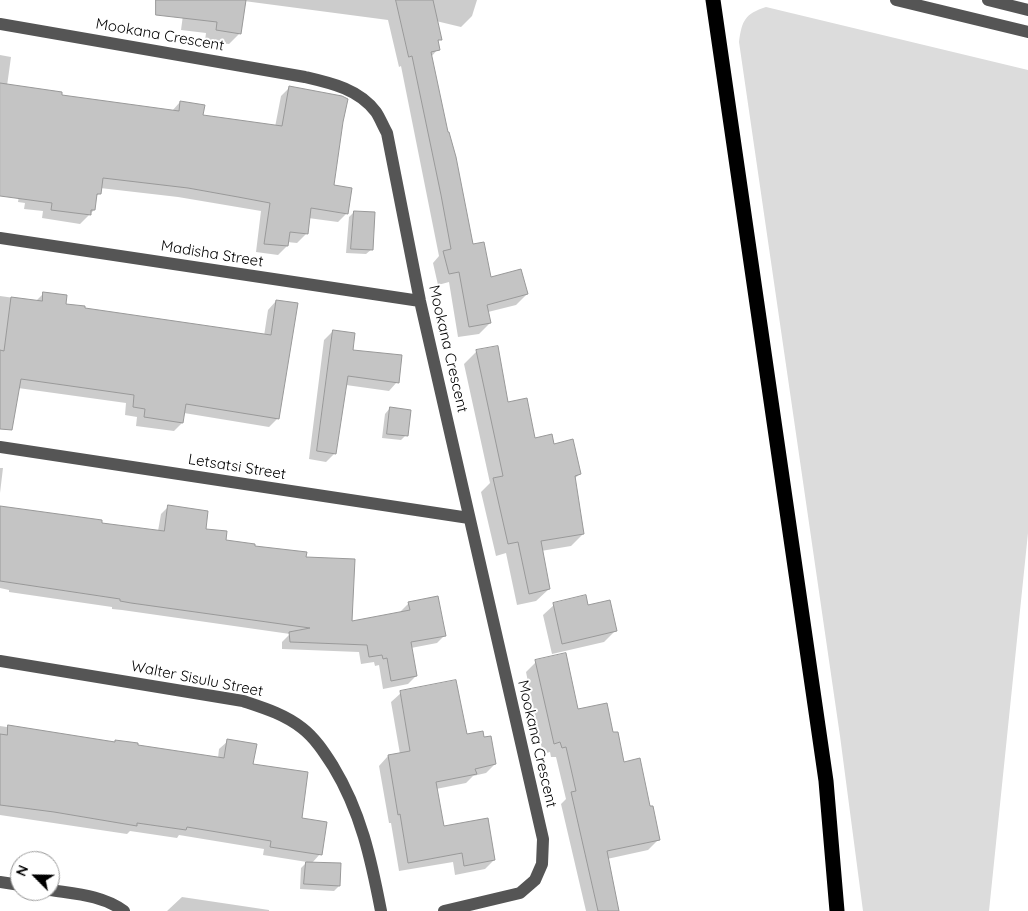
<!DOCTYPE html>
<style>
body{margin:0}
#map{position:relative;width:1028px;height:911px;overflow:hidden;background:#fff;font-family:Quicksand,sans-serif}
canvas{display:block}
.north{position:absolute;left:10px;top:851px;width:50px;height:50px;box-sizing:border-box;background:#fff;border:1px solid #999;border-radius:50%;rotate:293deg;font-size:14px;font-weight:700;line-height:20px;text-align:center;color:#000}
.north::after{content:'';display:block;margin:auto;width:18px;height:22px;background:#000;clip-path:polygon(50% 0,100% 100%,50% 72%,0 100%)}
</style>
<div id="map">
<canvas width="1028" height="911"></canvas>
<div class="north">N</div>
</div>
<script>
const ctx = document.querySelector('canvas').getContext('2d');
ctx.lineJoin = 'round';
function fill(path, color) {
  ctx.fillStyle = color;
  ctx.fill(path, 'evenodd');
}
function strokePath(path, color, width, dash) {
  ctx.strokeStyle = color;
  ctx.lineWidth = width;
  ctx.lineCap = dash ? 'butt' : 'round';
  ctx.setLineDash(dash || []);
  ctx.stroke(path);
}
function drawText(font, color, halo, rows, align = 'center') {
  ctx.font = font + ' Quicksand,sans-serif';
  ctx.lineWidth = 4;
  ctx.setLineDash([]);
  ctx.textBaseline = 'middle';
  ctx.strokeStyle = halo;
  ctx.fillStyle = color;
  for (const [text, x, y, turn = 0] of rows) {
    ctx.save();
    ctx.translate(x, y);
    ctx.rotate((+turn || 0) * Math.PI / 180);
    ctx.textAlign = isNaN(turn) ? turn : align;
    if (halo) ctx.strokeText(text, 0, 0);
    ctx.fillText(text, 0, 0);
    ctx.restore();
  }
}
fill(new Path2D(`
 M766,7L1028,70V533L989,911H863L840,736L739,42C742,20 745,14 766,7Z`), '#dcdcdc');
fill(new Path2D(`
 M185,0H477L472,16L461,27L436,21L440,39L437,42L438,49L431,57L472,246L490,278L527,294L516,305L488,312L490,323L479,334L458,337L449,282L438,285L433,263L439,256L401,66L399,67L388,20L244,1L240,33L229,44L205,41L206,33L181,30Z
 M0,55L11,57L7,86L61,96L172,111L180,102L202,116L275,127L281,96L290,87L333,186L347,213L338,222L308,218L306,234L297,243L287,242V246L278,255L256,252L261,211L178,197L100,188V193L95,197L94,210L80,224L42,218L43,211L24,209L25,203L18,202L22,175L0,172Z
 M354,212L372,249L366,254L346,253L349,217Z
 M44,293L65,305L83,309L264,336L268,310L276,301L278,418L269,427L184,413L182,423L174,431L136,426L137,417L125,415L126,403L18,388L0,401V296L36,301Z
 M333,331L351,351L397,382L389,391L346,385L335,453L326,462L309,459L324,340Z
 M476,352L507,404L534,440L553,445L580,474L574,479L583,534L571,546L541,551L549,589L536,601L517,605L506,553L496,556L481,492L490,483L464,364Z
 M390,408L406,435L401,440L382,438L385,414Z
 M0,468H3L0,493Z
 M169,506L204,530L225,541L305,558L350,622L401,613V611L409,603L445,635L437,643L411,648L416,676L408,684L383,689L379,665L375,666L374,662L361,664L359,652L282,649V642L290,634L122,610L112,609V607L9,592V590L0,588V507L100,524L158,531L161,514Z
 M554,605L615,631L604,642L552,654L543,615Z
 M536,662L577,711L612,734L623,763L649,808L659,839L648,850L607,859L618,911H586L561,804L566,799L556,757H551L550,752L543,754L526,672Z
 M401,693L466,736L495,764L486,773L473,776L466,783L436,789L443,828L494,860L485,869L455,875L453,862L399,871L391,823H389L379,766L388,756L400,754L391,702Z
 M0,726L218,758L219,749L228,741L300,819L320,854L312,863L339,886L334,891L300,889L301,868L307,862L263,855L264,849L179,835L177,838L130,831L127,834L0,815Z
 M182,897L269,910V911H167Z`), '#0003');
const building = new Path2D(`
 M156,0H246L241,34L216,30L217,22L156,15Z
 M396,0H433L442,40H438L440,50L431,52L448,132H449L456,157L473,244L484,242L491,277L521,269L528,294L487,305L491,323L469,327L459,272L449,274L443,251L451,249L441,195L412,56L409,57Z
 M0,83L62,92V95L179,111L180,101L205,105L203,115L282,126L289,86L342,96L348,99L343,122L334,185L352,188L348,214L311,208L308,234L290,232L288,246L264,244L270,203L238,197L188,188L103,178L101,194H97L95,210H91V215L51,210L52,203L0,196Z
 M354,211L375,212L373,250L351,249Z
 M43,292L67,295L66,304L85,306V308L271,335L276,300L298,303L279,419L186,404L183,423L144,417L145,409L133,407L134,395L21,379L12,430L0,429V350L4,351L11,297L42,301Z
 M333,330L355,333L353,350L402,355L399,383L348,376L336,454L317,451Z
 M498,346L508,402L527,398L535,438L552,434L554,444L573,439L581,474L575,476L584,534L541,541L550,589L529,594L518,542L508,544L493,478L503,476L476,350Z
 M390,407L411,410L408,436L387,434Z
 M168,505L208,511L206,529L227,531L226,540L255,544V546L307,552L306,557L355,559L352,621L410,610L408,602L438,596L446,636L411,642L417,676L391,681L387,658L383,659L382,655L369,657L367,645L290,642L289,632L310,628L131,603L120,601V599L0,581V506L102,520V523L164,531Z
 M586,595L588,605L610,600L617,631L562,644L553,603Z
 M566,653L578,709L607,703L613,732H618L624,762L640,758L650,806H653L660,840L607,851L619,911H598L571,792L576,791L566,747L562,748L560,742L554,744L535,660Z
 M456,680L467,734L483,731L484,737L491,736L496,764L475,769L477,774L436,782L444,826L488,818L495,860L464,866L462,853L408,863L400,814L398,815L388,755L410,751L400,691Z
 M8,725L115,742V740L138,743V745L224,758L227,739L257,744L253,764L308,772L302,818L327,822L322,855L270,847L271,841L187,827L186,830L137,823V826L54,812L0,805V734L7,735Z
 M306,862L341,863L340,886L304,884Z`);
fill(building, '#c4c4c4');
strokePath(building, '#999', 1);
strokePath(new Path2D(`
 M896,0L1028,32
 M988,0L1028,10
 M0,24L305,77C331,83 359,89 376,112C380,118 383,126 387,133L420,301L543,839L542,864L535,880L520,893L444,911
 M0,238L420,301
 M0,447L469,518
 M0,661L243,701C264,708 284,714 302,728C315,738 324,752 333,766C361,812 371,859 381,911
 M0,882L20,885
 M50,890C76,894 102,895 124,911`), '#555', 12);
strokePath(new Path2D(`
 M713,0L826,781L837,911`), '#000', 15);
drawText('15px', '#000', '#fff', [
 ["Mookana Crescent",160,35,10],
 ["Madisha Street",212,254,9],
 ["Mookana Crescent",448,349,77],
 ["Letsatsi Street",237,467,9],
 ["Walter Sisulu Street",197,679,11],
 ["Mookana Crescent",537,744,77]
]);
</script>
